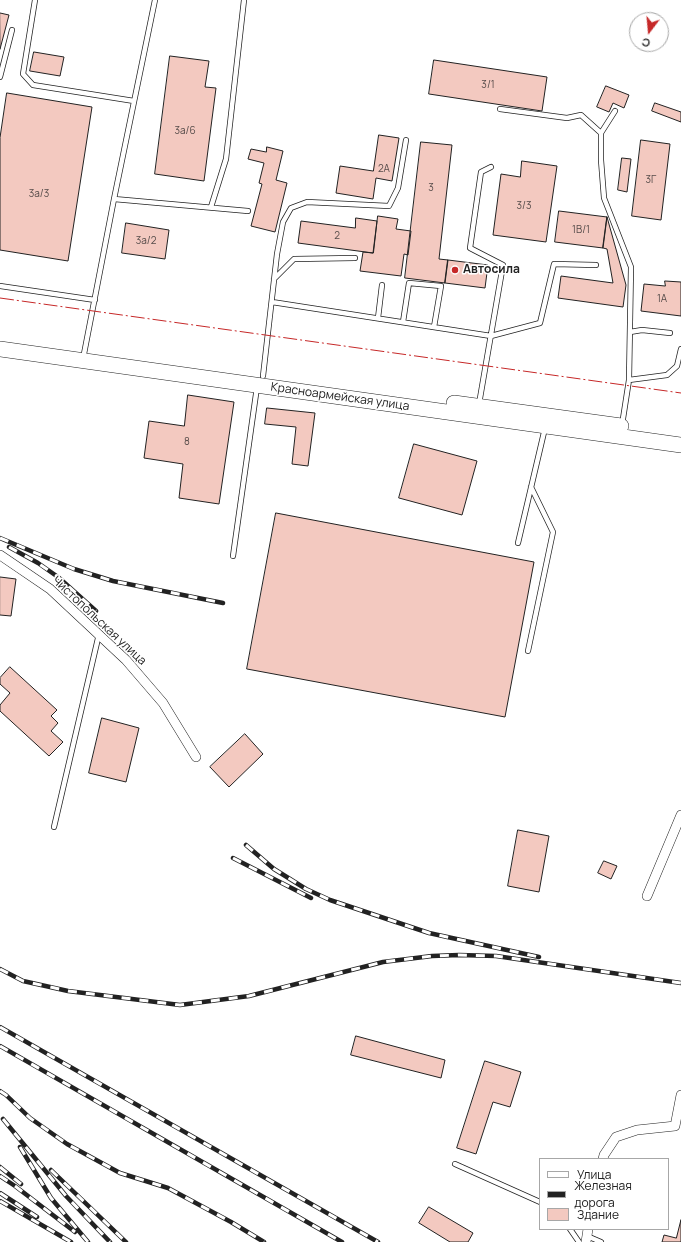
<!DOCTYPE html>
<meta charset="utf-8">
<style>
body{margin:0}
#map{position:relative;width:681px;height:1242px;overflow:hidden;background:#fff;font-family:Manrope,sans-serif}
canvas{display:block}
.legend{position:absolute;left:539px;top:1158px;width:130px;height:72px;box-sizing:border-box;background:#fff;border:1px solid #a7a7a7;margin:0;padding:5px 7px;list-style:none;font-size:12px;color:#222}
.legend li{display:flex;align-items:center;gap:8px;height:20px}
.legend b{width:20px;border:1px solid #a7a7a7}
.north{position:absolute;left:629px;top:12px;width:40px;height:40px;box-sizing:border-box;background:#fff;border:1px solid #a7a7a7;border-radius:50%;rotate:196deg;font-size:11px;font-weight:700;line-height:16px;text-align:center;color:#222}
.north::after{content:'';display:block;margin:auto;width:14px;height:18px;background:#c62828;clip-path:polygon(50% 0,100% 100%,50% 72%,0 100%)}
</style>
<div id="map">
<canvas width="681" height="1242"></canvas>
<ul class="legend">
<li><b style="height:5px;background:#fff"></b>Улица</li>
<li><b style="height:5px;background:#222"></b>Железная дорога</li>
<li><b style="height:11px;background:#f3c9c0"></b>Здание</li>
</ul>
<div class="north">С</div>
</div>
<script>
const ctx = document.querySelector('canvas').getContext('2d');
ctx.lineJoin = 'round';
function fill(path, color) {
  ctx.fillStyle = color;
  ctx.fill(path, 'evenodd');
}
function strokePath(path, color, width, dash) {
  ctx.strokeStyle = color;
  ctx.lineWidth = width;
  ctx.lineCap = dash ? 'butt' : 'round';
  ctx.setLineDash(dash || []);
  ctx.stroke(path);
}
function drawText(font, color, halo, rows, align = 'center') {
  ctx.font = font + ' Manrope,sans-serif';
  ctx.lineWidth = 3;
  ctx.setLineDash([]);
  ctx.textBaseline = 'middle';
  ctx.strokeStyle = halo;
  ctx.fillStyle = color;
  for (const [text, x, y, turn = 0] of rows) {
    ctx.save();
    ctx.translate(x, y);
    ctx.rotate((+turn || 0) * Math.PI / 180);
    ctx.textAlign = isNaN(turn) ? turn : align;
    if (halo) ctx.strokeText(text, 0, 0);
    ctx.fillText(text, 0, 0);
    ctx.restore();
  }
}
const building = new Path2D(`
 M0,13L9,15L0,49Z
 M34,52L64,57L60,76L30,71Z
 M170,56L209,61L205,87L216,88L204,181L155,174Z
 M434,60L547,77L542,111L429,94Z
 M606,86L629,95L624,108L613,103L609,112L597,107Z
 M7,93L92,107L68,261L0,250V138Z
 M655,103L681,112V122L652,111Z
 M379,135L399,138L392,181L376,178L373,199L336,193L340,166L373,171Z
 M641,140L670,144L661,220L632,216Z
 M421,142L452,145L439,259L448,260L445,283L405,278Z
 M267,147L283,151L276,180L287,183L275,232L251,226L262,184L259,183L264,163L248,159L251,149L266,152Z
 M622,158L631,159L627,192L618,190Z
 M522,161L557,166L546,242L493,235L501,174L520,177Z
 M559,211L607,217L603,248L555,242Z
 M378,216L398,219L396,229L411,231L408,255L404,254L401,276L360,271L363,252L373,253Z
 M607,217L626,285L623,307L558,298L561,276L613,283L607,249L603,248Z
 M356,218L377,221L373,253L298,243L301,221L355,228Z
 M126,223L169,230L165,259L122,253Z
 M448,260L488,265L485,288L445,283Z
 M665,281L681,282V316L641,311L644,284L665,286Z
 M188,395L234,402L219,504L179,498L183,464L144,458L149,421L184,426Z
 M267,408L315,413L308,466L292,464L296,427L265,424Z
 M414,444L477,461L462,515L399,498Z
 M276,513L534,562L505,717L247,669Z
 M0,577L16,579L11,616L0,615Z
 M10,667L57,710L51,716L58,723L51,731L63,742L49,756L0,711V705L10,693L0,684V678Z
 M102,718L139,728L126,782L89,773Z
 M245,734L263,754L229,787L210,767Z
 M518,830L549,836L539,892L508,886Z
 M604,861L617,866L611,879L598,873Z
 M356,1036L445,1060L441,1078L351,1055Z
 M485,1061L521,1072L510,1107L493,1102L476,1154L457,1148Z
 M429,1207L473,1233L468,1242H450L419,1223Z
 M681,1220V1242H662L664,1235L676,1238Z`);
fill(building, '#f3c9c0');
strokePath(building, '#222', 1);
const lane = new Path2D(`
 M35,0L23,74L33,85L134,101
 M0,77L12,30
 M500,109L567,118L581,115L601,133V160L604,198L631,267L629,380L622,425
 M601,133L615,111
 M114,199L248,211
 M211,207L226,159L244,0
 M274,279L294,259L355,258
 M0,286L95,300
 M272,302L491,336L540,323L554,264L596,265
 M378,318L382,285
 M403,322L409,283L441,286L434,327
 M630,332L642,330L670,333
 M83,359L114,199L155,0
 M263,376L277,254L283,222L291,208L307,202L389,206L398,188L406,140
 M629,380L667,375L677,366L681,349
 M479,404L503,265L470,248L481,172L491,167
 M518,543L545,428
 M233,556L257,387
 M528,651L553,532L531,487
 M54,827L99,634
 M455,1164L540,1202
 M570,1229L579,1242
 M587,1236L601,1242`);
const street = new Path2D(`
 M0,555L50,589L126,660L163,703L196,757
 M647,896L681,815
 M603,1159L604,1155L616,1137L637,1130L675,1126L681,1095
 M586,1242L588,1229`);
const primary = new Path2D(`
 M0,349L681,445
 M454,403L621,426`);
strokePath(lane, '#222', 6);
strokePath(street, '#222', 10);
strokePath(primary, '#222', 16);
strokePath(lane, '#fff', 4.5);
strokePath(street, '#fff', 9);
strokePath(primary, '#fff', 15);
const rail = new Path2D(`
 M0,538L74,569L113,581L223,603
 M9,547L38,563L58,577L96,611
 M246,845L274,869L306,889L330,900L429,933L539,957
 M233,858L311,898
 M0,969L23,981L68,991L180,1005L249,996L383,962L432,956L459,955L496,956L681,983
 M0,1027L378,1242
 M0,1046L342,1242
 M0,1091L6,1095L30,1118L67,1144L120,1173L168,1188L231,1222L264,1242
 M3,1119L66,1196L110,1242
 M20,1147L51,1198L88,1242
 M0,1167L21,1184
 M51,1170L126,1242
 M0,1176L15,1186L75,1232
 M0,1193L37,1217
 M0,1201L71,1242`);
strokePath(rail, '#222', 4.5);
strokePath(rail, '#fff', 3, [9]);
strokePath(new Path2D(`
 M0,298L681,393`), '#c62828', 1, [14, 3, 2, 3]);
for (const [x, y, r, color] of [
 [455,270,4,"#c62828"]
]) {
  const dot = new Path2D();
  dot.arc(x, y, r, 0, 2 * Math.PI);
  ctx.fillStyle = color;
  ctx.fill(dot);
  strokePath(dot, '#fff', 1.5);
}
drawText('10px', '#564c4a', null, [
 ["3/1",488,85],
 ["3а/6",185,131],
 ["2А",384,169],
 ["3Г",651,180],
 ["3",431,188],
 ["3а/3",39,194],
 ["3/3",524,206],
 ["1В/1",581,230],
 ["2",337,236],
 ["3а/2",146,241],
 ["1А",662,299],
 ["8",187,442]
]);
drawText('bold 12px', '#222', '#fff', [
 ["Автосила",463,270]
], 'left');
drawText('12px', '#222', '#fff', [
 ["Красноармейская улица",340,397,8],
 ["Чистопольская улица",99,621,43]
]);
</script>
